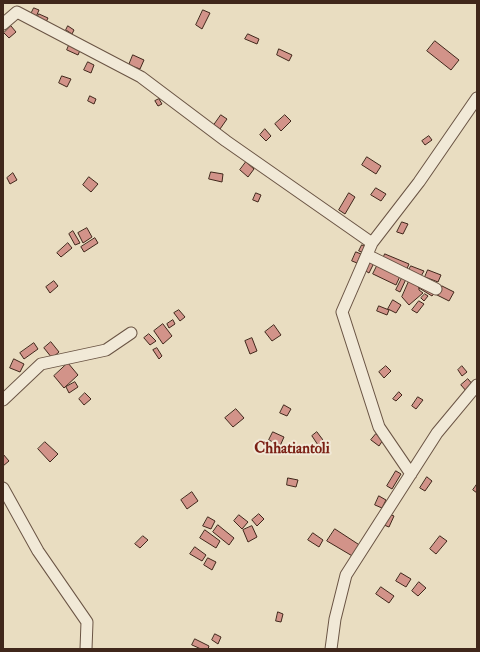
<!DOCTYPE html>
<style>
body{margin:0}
#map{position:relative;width:480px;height:652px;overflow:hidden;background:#e9ddc1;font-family:"IM FELL Double Pica",serif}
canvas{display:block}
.frame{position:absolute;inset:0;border:4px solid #40271b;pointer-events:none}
</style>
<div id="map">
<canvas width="480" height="652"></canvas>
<div class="frame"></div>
</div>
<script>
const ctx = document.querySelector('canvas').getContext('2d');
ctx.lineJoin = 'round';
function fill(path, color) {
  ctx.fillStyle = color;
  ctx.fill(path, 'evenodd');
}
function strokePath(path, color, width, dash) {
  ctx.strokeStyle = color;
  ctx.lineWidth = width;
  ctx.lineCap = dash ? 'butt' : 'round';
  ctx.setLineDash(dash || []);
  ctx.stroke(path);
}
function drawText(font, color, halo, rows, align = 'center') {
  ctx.font = font + ' "IM FELL Double Pica",serif';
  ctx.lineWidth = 4;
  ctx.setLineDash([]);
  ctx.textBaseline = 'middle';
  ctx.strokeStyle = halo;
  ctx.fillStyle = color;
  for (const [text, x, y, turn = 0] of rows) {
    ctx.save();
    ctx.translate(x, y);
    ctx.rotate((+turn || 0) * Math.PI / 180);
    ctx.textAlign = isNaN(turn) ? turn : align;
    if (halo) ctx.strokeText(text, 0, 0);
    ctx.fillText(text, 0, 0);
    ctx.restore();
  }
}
const building = new Path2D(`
 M34,8L39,10L36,17L31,14Z
 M203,10L210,13L202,29L196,25Z
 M39,14L48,18L46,22L37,18Z
 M11,26L16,32L9,38L4,33Z
 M68,26L74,30L72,34L66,30Z
 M248,34L259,39L257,44L245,39Z
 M435,41L459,60L451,70L427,51Z
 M70,43L81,48L78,55L67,50Z
 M279,49L292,55L289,61L277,55Z
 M133,55L144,60L140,69L129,65Z
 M88,62L94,65L91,73L84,70Z
 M62,76L71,79L67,87L59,83Z
 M90,96L96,99L94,104L88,101Z
 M159,99L162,104L158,106L155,101Z
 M221,115L227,119L220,129L214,125Z
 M285,115L291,121L281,131L275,124Z
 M265,129L271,136L266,141L260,135Z
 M429,136L432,140L425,145L422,141Z
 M367,157L381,166L376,174L362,165Z
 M246,162L254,169L248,177L240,170Z
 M211,172L223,174L222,182L209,179Z
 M13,173L17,180L10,184L7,178Z
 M89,177L98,184L91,192L83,185Z
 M376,188L386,194L381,201L371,195Z
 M256,193L261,195L258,202L253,200Z
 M349,193L355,197L345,214L339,210Z
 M402,222L408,224L403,234L397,232Z
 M87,228L92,237L83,243L78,233Z
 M73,231L80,243L75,245L69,234Z
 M95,238L98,243L84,252L81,247Z
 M68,243L72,248L61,257L57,253Z
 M362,245L366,247L364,253L359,251Z
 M356,252L361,254L357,263L352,261Z
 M385,254L409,264L406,271L382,261Z
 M369,261L374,263L369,273L364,270Z
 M379,262L401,274L396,285L373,274Z
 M411,266L424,271L420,278L408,272Z
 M428,270L441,275L438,282L425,277Z
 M403,276L407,277L400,292L396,290Z
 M410,279L419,283V290L423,293L409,305L402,297Z
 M54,281L58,286L50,293L46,287Z
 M422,284L435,292L432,296L419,288Z
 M442,286L454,292L449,301L437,295Z
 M425,294L428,296L424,301L421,298Z
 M393,300L401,305L396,313L388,309Z
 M419,301L424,304L417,313L412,310Z
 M379,306L389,310L387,315L377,311Z
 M179,310L185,317L180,321L174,313Z
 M173,320L175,324L169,328L167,324Z
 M163,324L172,336L163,344L154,331Z
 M274,325L281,335L272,341L265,332Z
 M149,334L156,341L150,345L144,338Z
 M252,338L257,351L250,354L245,341Z
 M51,342L59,352L52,358L44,348Z
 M34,343L38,349L24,359L20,353Z
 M157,348L162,356L159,359L153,350Z
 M14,359L24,364L20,372L10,368Z
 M68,363L78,375L64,388L54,376Z
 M386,366L391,371L384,378L379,372Z
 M462,366L467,372L462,376L458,370Z
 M468,379L474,386L467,392L461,385Z
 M75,382L78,387L69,393L66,387Z
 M399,392L402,395L396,401L393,399Z
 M85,393L91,399L84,405L79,399Z
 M418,397L423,400L416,409L412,406Z
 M284,405L291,409L287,416L280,413Z
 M236,409L244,418L233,427L225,418Z
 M273,432L284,437L280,446L269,440Z
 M317,432L326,444L320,448L312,436Z
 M376,434L383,440L379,446L371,440Z
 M45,442L58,454L50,462L38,449Z
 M3,454L9,461L3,466Z
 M396,471L401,474L392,489L387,486Z
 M427,477L432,481L425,491L420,488Z
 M288,478L298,480L296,487L287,485Z
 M477,484V493L473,490Z
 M192,492L198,501L187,509L181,500Z
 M379,496L386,500L382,508L375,505Z
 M259,514L264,519L257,526L252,520Z
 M389,514L394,516L389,527L384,525Z
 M239,515L248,522L242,529L234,521Z
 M208,517L215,521L211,529L203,526Z
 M218,525L234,538L229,545L213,532Z
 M252,526L257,537L248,542L243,530Z
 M335,529L361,546L354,557L327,541Z
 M205,530L220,541L216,548L200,538Z
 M313,533L323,540L319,547L308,540Z
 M143,536L148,540L140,548L135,544Z
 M440,536L447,541L436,554L430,549Z
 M195,547L206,555L202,561L190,554Z
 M208,558L216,562L212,570L204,565Z
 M401,573L411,579L406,587L396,581Z
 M419,582L426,588L418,596L412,591Z
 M381,587L394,596L389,603L376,594Z
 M278,612L283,614L281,622L276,621Z
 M215,634L221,637L218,644L212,640Z
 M195,639L209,646L208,649H201L192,645Z`);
fill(building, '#d29389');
strokePath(building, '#40271b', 1);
const minor = new Path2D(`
 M3,24L17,12L141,77L226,141L372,243L419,182L477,98
 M372,243L342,312L379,427L411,474
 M367,255L436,289
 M3,400L41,364L106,350L131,333
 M3,488L38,551L87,622L86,649
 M331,649L335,619L346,575L437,433L477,385`);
strokePath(minor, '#6a5444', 13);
strokePath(minor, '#f1e9d7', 11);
drawText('bold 15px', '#7a1f14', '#f1e9d7', [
 ["Chhatiantoli",292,450]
]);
</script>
